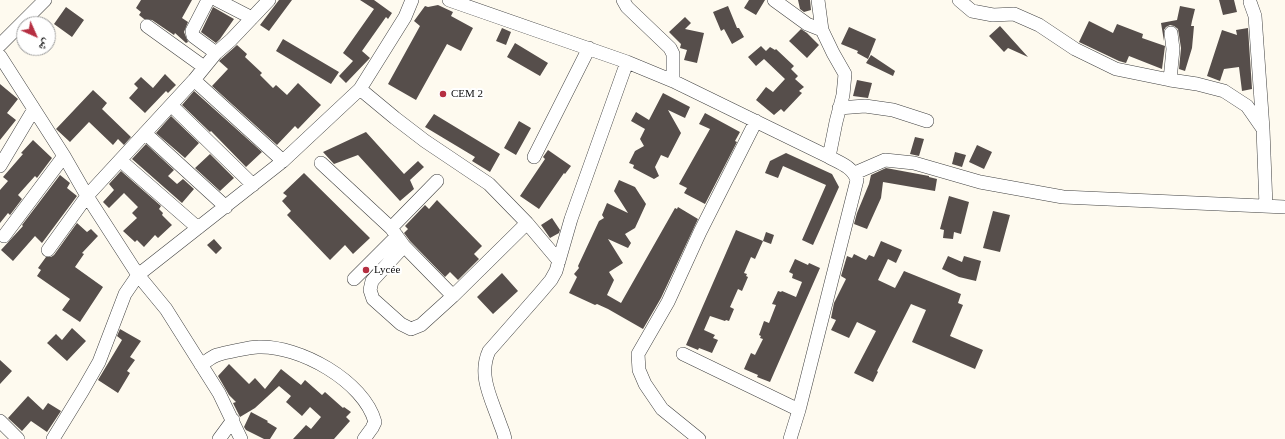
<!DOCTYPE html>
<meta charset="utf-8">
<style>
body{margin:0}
#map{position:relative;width:1285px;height:439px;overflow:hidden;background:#fefaef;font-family:Georgia,"Noto Naskh Arabic",serif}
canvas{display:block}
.north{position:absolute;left:16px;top:16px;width:40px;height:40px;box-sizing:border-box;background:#fff;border:1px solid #9f9f9f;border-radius:50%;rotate:135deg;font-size:11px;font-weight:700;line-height:16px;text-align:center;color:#0e0e0e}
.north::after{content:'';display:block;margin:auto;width:14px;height:18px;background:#b52e41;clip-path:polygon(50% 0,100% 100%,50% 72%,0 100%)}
</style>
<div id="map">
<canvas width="1285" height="439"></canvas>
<div class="north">ش</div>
</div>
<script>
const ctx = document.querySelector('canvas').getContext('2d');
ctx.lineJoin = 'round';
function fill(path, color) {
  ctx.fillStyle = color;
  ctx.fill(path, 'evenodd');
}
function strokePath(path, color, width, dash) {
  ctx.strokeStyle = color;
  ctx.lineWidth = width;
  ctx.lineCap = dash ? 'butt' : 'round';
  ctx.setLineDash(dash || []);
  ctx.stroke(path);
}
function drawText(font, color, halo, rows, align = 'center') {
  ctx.font = font + ' Georgia,serif';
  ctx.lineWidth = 4;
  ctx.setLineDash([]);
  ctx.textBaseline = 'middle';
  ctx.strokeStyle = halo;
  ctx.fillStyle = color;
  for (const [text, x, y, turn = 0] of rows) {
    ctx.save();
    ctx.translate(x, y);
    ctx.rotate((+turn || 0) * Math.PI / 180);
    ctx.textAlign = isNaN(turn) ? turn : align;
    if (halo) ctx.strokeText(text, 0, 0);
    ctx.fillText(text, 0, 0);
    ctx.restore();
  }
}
fill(new Path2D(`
 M141,0H192L182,18L188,22L184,32L188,42L186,43L175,33L174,35L152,20L144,19L139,15L141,12L136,8Z
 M279,0H292L269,31L260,25Z
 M360,0H374L392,13L388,19L386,17L362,51L370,58L346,83L339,76L353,61L343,53L374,9Z
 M749,0H765L756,15L744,8Z
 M798,0H810L811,10L804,12L800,9Z
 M1219,0H1234L1237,12L1223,15Z
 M438,5L453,12L451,16L473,28L461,51L447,44L416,100L388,84L420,26L414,21L425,6L428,7Z
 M728,6L737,28H739L744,37L732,44L724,29L721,31L713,12Z
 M1180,6L1195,9L1192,21L1191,26H1194L1192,48L1185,71L1179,69L1181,48L1178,29L1174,26L1170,25L1166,27L1164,30V41L1161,23L1177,20Z
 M66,7L84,20L72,37L54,24Z
 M213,7L234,19L220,39L216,43L201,32Z
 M685,17L691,23L685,29L704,33L697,63L684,60L687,50L680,48L681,44L669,32Z
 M1089,21L1113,33L1117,24L1143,34L1142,38L1165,46L1162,69L1129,56L1126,63L1119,61L1079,42Z
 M1000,26L1028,57L1008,48L1004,52L989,36Z
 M849,27L876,39L868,59L857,53L858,51L841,44Z
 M502,28L511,32L506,45L496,41Z
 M1248,28L1252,89L1242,91L1239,67L1224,69L1220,81L1207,76L1222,30L1237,35L1236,30Z
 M801,29L807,33L819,45L807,58L789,41Z
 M283,39L339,72L331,84L276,51Z
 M515,43L548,63L540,76L507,57Z
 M237,45L247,54L245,57L262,73L260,75L273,88L276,85L287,95L298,83L321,105L298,129L295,126L277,145L212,86L228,69L219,61Z
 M761,46L766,51L770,47L775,50L776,49L794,66L791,69L798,76L795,79L804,87L799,91L802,93L784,112L781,109L774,115L756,100L766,87L773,92L785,79L764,59L756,66L748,57Z
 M871,55L895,71L893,76L866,63Z
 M165,74L176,85L168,93L166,91L145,113L129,98L138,88L134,84L141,77L153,88Z
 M857,80L872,83L868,98L853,96Z
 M0,84L18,99L7,113L16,120L0,140Z
 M93,90L107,103L102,109L131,137L124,145L118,139L113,145L89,122L70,142L56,129Z
 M194,91L262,152L246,167L211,131L210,132L182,105Z
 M663,93L690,107L685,118L668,110L681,133L668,158L661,155L655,167L659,176L654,179L633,168L634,165L629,163L635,151L644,146L640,139L645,129L631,121L636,112L649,120Z
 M705,113L740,132L735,141L737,142L705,204L684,193L687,188L679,184L710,129L699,124Z
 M434,114L500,154L490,172L472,161L475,157L425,127Z
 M171,116L199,143L185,158L156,133Z
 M519,121L531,128L516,155L504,148Z
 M366,132L404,174L418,161L424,167L410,180L414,189L400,201L358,155L334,164L323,152Z
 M915,137L924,139L919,156L910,154Z
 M33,140L52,158L37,178L35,176L18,195L22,199L10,215L8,213L0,223V190L8,181L3,177L23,154L21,153Z
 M146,144L174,170L168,176L177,184L183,179L194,189L182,203L132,159Z
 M977,145L992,152L984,169L969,162Z
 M548,150L571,166L565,174L564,173L539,209L520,196L545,159L543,157Z
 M955,152L966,155L962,167L952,164Z
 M786,153L832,174L839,187L813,245L802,240L826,185L783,166L778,178L765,173L770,161Z
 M210,154L234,178L220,191L195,168Z
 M886,168L929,176V177L937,179L935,191L883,182L881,198L867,229L854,224L857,213L869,184L871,175Z
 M121,171L161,206L159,209L163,213L162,215L172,225L158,238L155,235L144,247L137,240L135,242L123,231L137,218L132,213L138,207L124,193L109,208L103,202L114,190L109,184Z
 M304,173L370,238L353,254L345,245L330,260L287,215L291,211L282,201L287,196L283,193Z
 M60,175L70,183L67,188L77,196L42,243L35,236L13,261L1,250L23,226L22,225Z
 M619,180L635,187L646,204L635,228L625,234L631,243L628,248L608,239L623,263L609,272L614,280L607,295L621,303L675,208L677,209L678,207L698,219L661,298L643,329L608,309L597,304L595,305L569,293L577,277L574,274L579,268L578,266L599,221L604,218L602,215L607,203L628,213L614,191Z
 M949,196L969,202L961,234L954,232L953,239L943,238L944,230L940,229Z
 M437,200L482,246L474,254L479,259L458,280L450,272L445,277L410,241L404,233L408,229L405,226L425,205L429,209Z
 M993,211L1010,215L1000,252L983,248Z
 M552,218L560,230L559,233L550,238L541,225Z
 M77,223L87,232L91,229L98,236L82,253L84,254L75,267L103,287L80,322L62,310L70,299L37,276L41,270L38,268L46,257H51L54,255Z
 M736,230L763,241L755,259L751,257L744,273L747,274L746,276L748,277L742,291L738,289L730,307L734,309L729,321L726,320L725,321L710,316L704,330L715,335L713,338L718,340L712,353L699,348L698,350L686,345Z
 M766,232L774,235L771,244L763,241Z
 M214,239L222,248L216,254L207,245Z
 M881,241L902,250L896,263L888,259L878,280L895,288L904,271L961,294L958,303L963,305L950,336L983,350L975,369L912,342L926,310L911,304L877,371L878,372L873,382L854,373L876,331L857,322L849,338L831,330L836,320L831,318L834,303L846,279L841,276L847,256L852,258L854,254L866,260L869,255L874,257Z
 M948,256L962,262L964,256L981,261L976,281L959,277L942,269Z
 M795,259L808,265L809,263L820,268L770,382L757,377L758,375L744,369L751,353L755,355L763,339L760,338L761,336L759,335L764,321L769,323L776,305L772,304L778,291L781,292L782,291L796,297L802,282L792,278L793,274L789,272Z
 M502,273L518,291L493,314L477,297Z
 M72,328L86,341L67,361L47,343L56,334L62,340Z
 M120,329L141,341L130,357L135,360L127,371L130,373L118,393L98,380L122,340L117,336Z
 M0,360L12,371L0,384Z
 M229,364L249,384L255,378L265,389L281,369L301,385L305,380L322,395L325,392L343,408L344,407L351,412L346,417L350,421L334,439H293L306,425L311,429L321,417L310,407L302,416L286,402L291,396L279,386L255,408L240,417L233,403L236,402L229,395L218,376Z
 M28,396L43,410L48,403L61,411L47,432L31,421L22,431L8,418Z
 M251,412L268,421L267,422L277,428L270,439H264L246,430L244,427Z`), '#564e4b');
const minor = new Path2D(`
 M208,0L192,31L193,36L216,53
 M217,0L252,18
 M449,0L627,62L673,81L829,157C840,163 853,167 857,180L799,410L790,439
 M623,0L627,7L670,48L673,54V81
 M774,0L807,24L822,30L818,0
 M959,0L972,11L993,15L1014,14L1039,25L1075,49L1116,69L1170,80L1197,84L1224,91L1247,106L1263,129L1266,206
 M1250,2L1255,16L1263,129
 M147,26L204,67
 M822,30L833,53L845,74L843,95L836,122L829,157
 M0,45L45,0
 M0,56L64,156L87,196L138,275L166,309L219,393L241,439
 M194,80L283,161
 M1170,80L1173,49L1171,33
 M360,89L395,118L425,141L489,184L527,223L559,261
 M171,105L253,185
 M839,108L865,106L893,110L927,121
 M145,133L226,207
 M534,157L589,48
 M120,160L198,228
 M321,163L391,228L404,246L453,296
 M0,166L34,109
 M855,173L885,160L914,163L980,182L1063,197L1285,207
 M391,228L437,181
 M4,236L64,156
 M404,246L372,281L370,290L373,299L401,324L411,329L421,325L453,296L527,223
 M48,250L87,196L194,80L216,53L231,40L269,0
 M354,279L397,236
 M683,354L799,410
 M201,365C206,362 211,357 217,355C223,353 251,347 258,347C299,345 364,381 375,422L372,428L364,439
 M0,421L18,439
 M53,439L83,390L99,362L125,294L138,275L283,161L360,89L405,17L412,0
 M219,439L233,420
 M505,439C504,433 501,427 499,421C491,398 478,375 489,351L540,293L551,280L556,271L571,219L627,62
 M699,439L662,409L645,384L639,370L638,354L668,302L700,232L756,121`);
strokePath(minor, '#414141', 14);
strokePath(minor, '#fff', 13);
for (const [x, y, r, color] of [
 [443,94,4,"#b52e41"],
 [366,270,4,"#b52e41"]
]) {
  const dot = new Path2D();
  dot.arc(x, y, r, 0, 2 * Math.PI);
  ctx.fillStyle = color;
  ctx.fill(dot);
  strokePath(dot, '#fff', 1.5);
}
drawText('11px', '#0e0e0e', '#fff', [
 ["CEM 2",451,94],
 ["Lycée",374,270]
], 'left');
</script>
